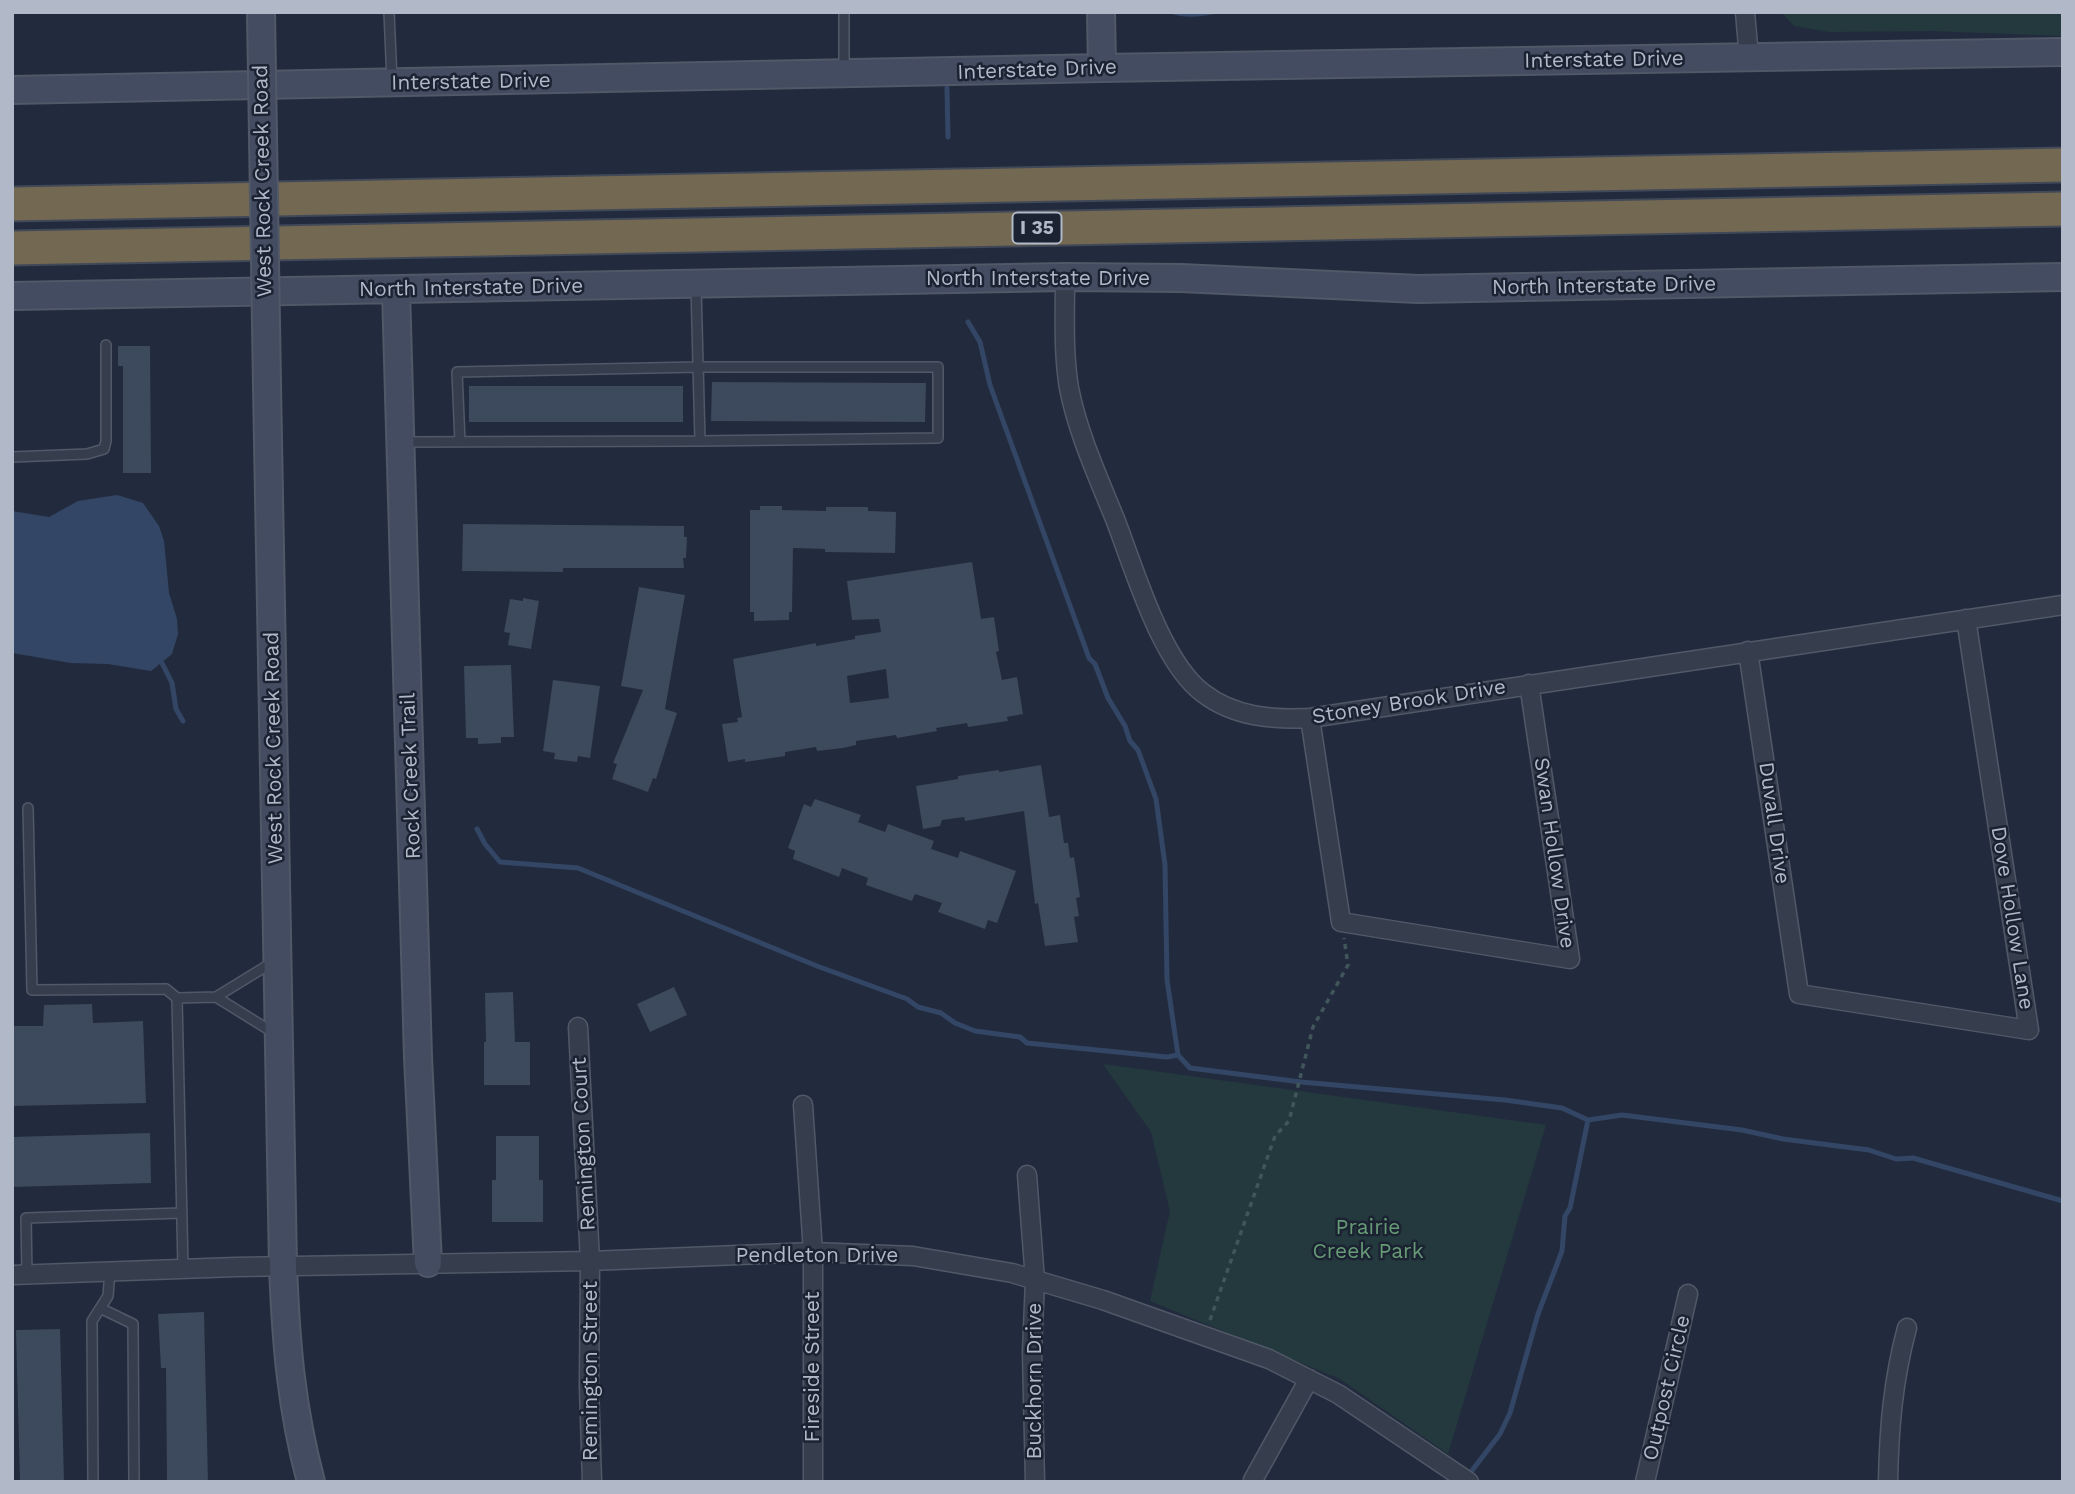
<!DOCTYPE html>
<style>
body{margin:0}
#map{position:relative;width:2075px;height:1494px;overflow:hidden;background:#222b3d;font-family:"Work Sans",sans-serif}
canvas{display:block}
.frame{position:absolute;inset:0;border:14px solid #b1b8c8;pointer-events:none}
</style>
<div id="map">
<canvas width="2075" height="1494"></canvas>
<div class="frame"></div>
</div>
<script>
const ctx = document.querySelector('canvas').getContext('2d');
ctx.lineJoin = 'round';
function fill(path, color) {
  ctx.fillStyle = color;
  ctx.fill(path, 'evenodd');
}
function strokePath(path, color, width, dash) {
  ctx.strokeStyle = color;
  ctx.lineWidth = width;
  ctx.lineCap = dash ? 'butt' : 'round';
  ctx.setLineDash(dash || []);
  ctx.stroke(path);
}
function drawText(font, color, halo, rows, align = 'center') {
  ctx.font = font + ' "Work Sans",sans-serif';
  ctx.lineWidth = 5;
  ctx.setLineDash([]);
  ctx.textBaseline = 'middle';
  ctx.strokeStyle = halo;
  ctx.fillStyle = color;
  for (const [text, x, y, turn = 0] of rows) {
    ctx.save();
    ctx.translate(x, y);
    ctx.rotate((+turn || 0) * Math.PI / 180);
    ctx.textAlign = isNaN(turn) ? turn : align;
    if (halo) ctx.strokeText(text, 0, 0);
    ctx.fillText(text, 0, 0);
    ctx.restore();
  }
}
fill(new Path2D(`
 M1781,12H2063V36L1932,31L1829,32L1794,26Z
 M1103,1064L1546,1125L1448,1454L1340,1379L1150,1301L1170,1211L1151,1132Z`), '#24393e');
fill(new Path2D(`
 M1167,12H1228C1206,15 1188,21 1167,12Z
 M117,495L143,503L159,526L164,541L169,593L177,619L178,634L172,654L151,671L108,664L71,663L12,653V511L49,517L78,501Z`), '#344665');
strokePath(new Path2D(`
 M947,88L948,137
 M968,322L980,342L990,385L1089,658L1095,664L1108,698L1125,726L1130,741L1138,750L1156,799L1165,865L1167,980L1178,1055L1190,1068L1301,1082L1505,1100L1562,1108L1588,1120L1622,1115L1742,1130L1783,1139L1869,1150L1896,1159L1913,1158L2063,1201
 M162,663L172,683L176,709L183,721
 M477,829L485,844L500,862L578,868L817,966L907,999L918,1007L941,1013L955,1023L975,1031L1020,1037L1027,1043L1167,1057L1178,1055
 M1467,1477L1500,1434L1510,1413L1538,1314L1562,1251L1565,1216L1570,1208L1588,1120`), '#344665', 5);
fill(new Path2D(`
 M118,346H150L151,473H123V366H118Z
 M712,382L926,383L925,422L711,421Z
 M469,386H683V422H469Z
 M760,506H782V510L826,511V507H868V511L896,512L895,553L825,552V549L793,548L792,612H789V620L754,621V612H750V510H760Z
 M463,524L684,526V537H687L686,558H683L684,568H563V572L462,571Z
 M972,562L981,619L994,617L999,651L996,652L1002,680L1017,677L1023,714L1007,717L1008,721L994,723L968,727L967,723L936,728L937,731L897,738L896,735L856,741V745L843,748L817,751L816,747L785,752V756L745,762V759L728,762L722,724L738,722L737,718L742,717L733,659L816,643V646L855,639V636L881,632L879,619L852,620L847,581ZM886,669L889,698L850,703L847,676Z
 M639,587L685,595L665,709L677,713L656,779L653,778L648,792L612,779L617,764L613,763L643,690L621,686Z
 M523,598L539,601L531,649L508,645L510,633L504,632L510,599L523,601Z
 M511,665L514,737H501V743L478,744V738H466L464,666Z
 M553,680L600,686L590,758L578,756L577,762L554,759L555,753L543,751Z
 M1041,765L1049,817L1060,815L1064,843H1068L1070,858L1074,857L1080,897L1076,898L1079,916L1074,917L1078,942L1045,946L1038,903L1035,904L1024,811L965,821L964,817L942,820L940,826L923,829L916,786L958,779V776L971,774L999,770V772Z
 M815,799L861,815L858,822L885,832L888,824L934,841L931,849L958,858L960,851L1016,871L997,923L988,920L985,929L938,912L942,903L915,894L912,901L866,885L868,878L842,868L839,877L793,859L795,851L788,848L804,804L811,807Z
 M674,987L687,1015L650,1032L637,1004Z
 M513,992L515,1042H530V1085H484V1042H486L485,993Z
 M92,1004L93,1023L143,1021L146,1103L12,1106V1026H43L44,1005Z
 M150,1133L151,1183L12,1187V1137Z
 M496,1136H539V1180H543V1222H492V1180H496Z
 M204,1312L208,1482H167L166,1368H161L158,1314Z
 M60,1329L64,1482H20L16,1330Z`), '#3d495c');
const lane = new Path2D(`
 M389,12L392,81
 M844,69V12
 M404,442L700,441L696,286
 M460,442L457,372L698,367H938V438L700,441
 M12,457L87,454L104,449L106,441V345
 M28,808L32,990L166,989L177,998
 M216,997L274,1033
 M183,1268L177,998L216,997L273,962
 M27,1274L26,1218L182,1213
 M102,1309L133,1324L134,1482
 M93,1482L92,1321L108,1296L110,1271`);
const street = new Path2D(`
 M1745,12L1749,58
 M1065,277C1065,314 1063,352 1069,388C1078,434 1098,477 1115,519C1134,568 1161,662 1203,693C1234,717 1273,720 1310,718L2063,605
 M1748,651L1799,994L2029,1030L1966,619
 M1310,718L1341,922L1570,959L1529,684
 M578,1027L590,1261L589,1386L592,1482
 M803,1105L813,1252V1482
 M1027,1175L1035,1280L1032,1352L1035,1482
 M12,1275L236,1267L590,1261L813,1252L913,1256L1012,1273L1103,1300L1269,1359L1338,1394L1469,1482
 M1253,1480L1309,1379
 M1645,1482L1688,1294
 M1888,1482C1889,1428 1893,1380 1907,1328`);
const secondary = new Path2D(`
 M1101,12L1102,68
 M12,90L1102,68L2063,52
 M396,290L418,1057L428,1263
 M12,296L1065,277L1181,278L1418,289L2063,277
 M267,386L283,1266C286,1343 291,1407 311,1482`);
const highway = new Path2D(`
 M12,204L2063,165
 M12,248L2063,209`);
strokePath(lane, '#515868', 12);
strokePath(street, '#515868', 21);
strokePath(secondary, '#515868', 30);
strokePath(highway, '#414858', 37);
strokePath(new Path2D(`
 M1210,1320L1275,1136L1289,1121L1313,1027L1348,965L1344,938`), '#41565b', 3.5, [5, 5]);
strokePath(lane, '#363e4d', 9);
strokePath(street, '#363e4d', 18);
strokePath(secondary, '#434c60', 26);
strokePath(highway, '#736852', 33);
const secondaryBridge = new Path2D(`
 M261,12L267,386`);
strokePath(secondaryBridge, '#515868', 30, []);
strokePath(secondaryBridge, '#434c60', 26);
for (const [x, y, w] of [
 [1037,228,49]
]) {
  const box = new Path2D();
  box.roundRect(x - w / 2, y - 15.5, w, 31, 5);
  ctx.fillStyle = '#1b2332';
  ctx.fill(box);
  strokePath(box, '#b1b8c8', 2);
}
drawText('bold 19px', '#b1b8c8', null, [
 ["I 35",1037,228]
]);
drawText('21px', '#b1b8c8', '#1b2332', [
 ["Interstate Drive",1604,60,-1],
 ["Interstate Drive",1037,70,-2],
 ["Interstate Drive",471,82,-1],
 ["West Rock Creek Road",263,181,-91],
 ["North Interstate Drive",1038,279],
 ["North Interstate Drive",1604,286,-1],
 ["North Interstate Drive",471,288,-1],
 ["Stoney Brook Drive",1409,702,-9],
 ["West Rock Creek Road",274,748,-91],
 ["Rock Creek Trail",411,776,-92],
 ["Duvall Drive",1774,823,82],
 ["Swan Hollow Drive",1554,853,82],
 ["Dove Hollow Lane",2012,918,81],
 ["Remington Court",584,1144,-93],
 ["Pendleton Drive",817,1256],
 ["Fireside Street",813,1367,-90],
 ["Remington Street",591,1371,-90],
 ["Buckhorn Drive",1035,1381,-90],
 ["Outpost Circle",1667,1388,-77]
]);
drawText('21px', '#679b76', '#1b2332', [
 ["Prairie",1368,1228],
 ["Creek Park",1368,1252]
]);
</script>
